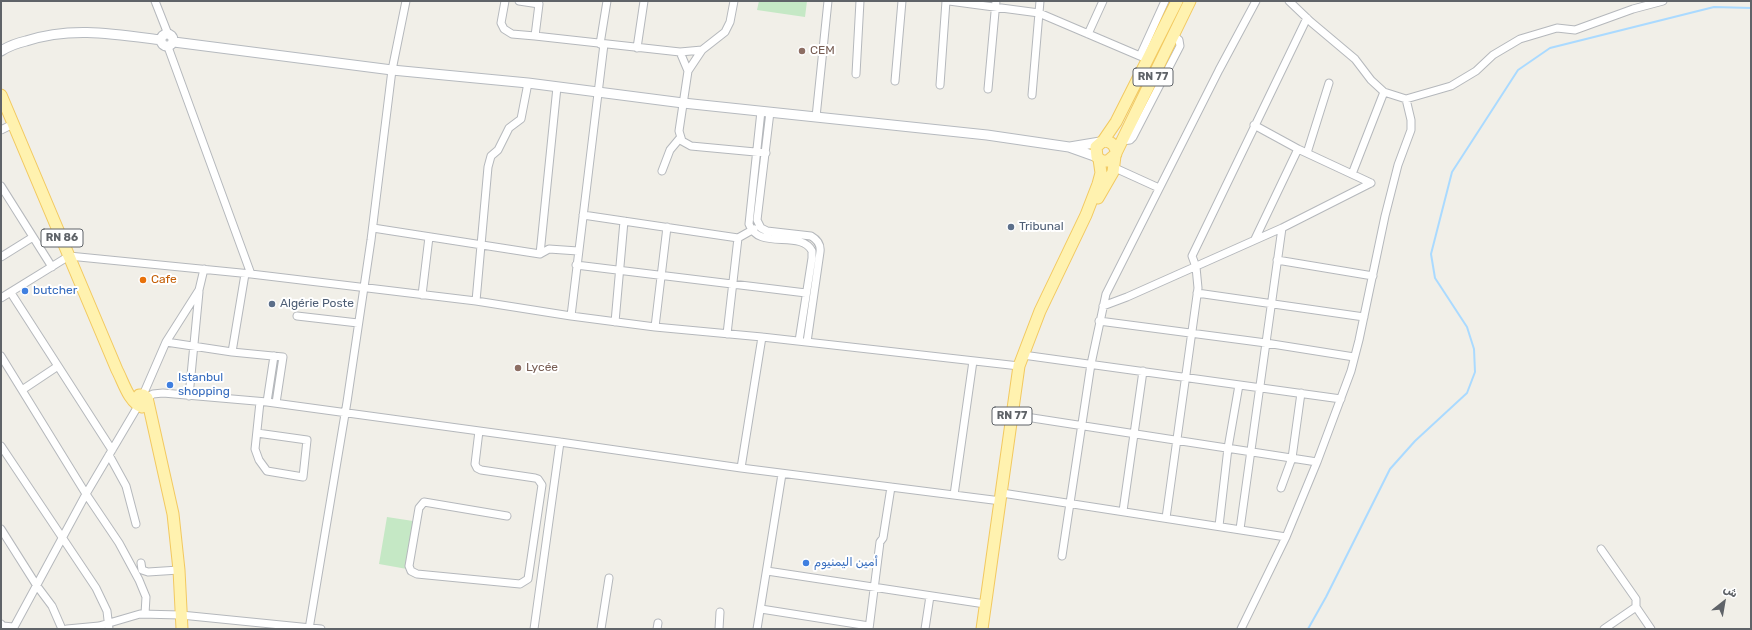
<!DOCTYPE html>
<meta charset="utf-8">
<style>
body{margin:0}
#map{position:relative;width:1752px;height:630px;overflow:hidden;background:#f1efe8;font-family:Rubik,Cairo,sans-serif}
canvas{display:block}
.frame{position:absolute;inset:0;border:2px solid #5f6368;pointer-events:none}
.north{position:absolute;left:1704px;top:582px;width:40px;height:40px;-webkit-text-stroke:3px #fff;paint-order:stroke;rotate:31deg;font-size:11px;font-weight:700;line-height:16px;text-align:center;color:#5f6368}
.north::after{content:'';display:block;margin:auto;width:14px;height:18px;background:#5f6368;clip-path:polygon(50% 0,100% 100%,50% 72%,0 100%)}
</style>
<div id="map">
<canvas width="1752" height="630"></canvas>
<div class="frame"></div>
<div class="north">ش</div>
</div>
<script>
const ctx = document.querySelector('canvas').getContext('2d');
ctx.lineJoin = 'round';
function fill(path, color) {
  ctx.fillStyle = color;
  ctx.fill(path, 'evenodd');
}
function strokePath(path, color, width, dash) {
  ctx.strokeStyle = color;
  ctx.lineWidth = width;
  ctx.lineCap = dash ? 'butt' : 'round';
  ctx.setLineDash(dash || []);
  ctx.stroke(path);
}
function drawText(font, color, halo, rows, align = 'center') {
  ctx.font = font + ' Rubik,Cairo,sans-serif';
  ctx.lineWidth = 4;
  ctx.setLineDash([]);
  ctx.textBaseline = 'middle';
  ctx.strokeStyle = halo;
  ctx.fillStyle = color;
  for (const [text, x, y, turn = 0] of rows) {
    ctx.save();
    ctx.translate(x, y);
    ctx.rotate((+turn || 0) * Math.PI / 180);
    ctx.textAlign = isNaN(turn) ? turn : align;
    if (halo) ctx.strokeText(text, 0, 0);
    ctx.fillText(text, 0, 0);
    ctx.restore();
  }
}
fill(new Path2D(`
 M759,1H807L805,17L757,10Z
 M387,517L413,521L407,569L379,564Z`), '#c5e8c5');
strokePath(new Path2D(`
 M1308,629L1326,597L1390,469L1415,441L1467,393L1475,372L1474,349L1467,327L1435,278L1431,254L1452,172L1518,70L1550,48L1714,7L1751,8`), '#aadaff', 2);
const street = new Path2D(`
 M155,1L168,34
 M505,1L501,23L504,29L512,34L535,36
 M519,1L539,4L535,36L680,52L688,71L679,131L682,141L691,146L766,153
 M949,1L1039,13L1147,59
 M1289,1L1311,22L1355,59L1371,80L1384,92L1406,99L1451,86L1476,71L1493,55L1520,39L1557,28L1575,30L1633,9L1663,1
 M1088,34L1103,1
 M600,44L607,1
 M168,47L251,274
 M637,48L644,1
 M680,52L702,50
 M1140,56L1165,1
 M688,71L702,50L725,32L730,22L734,1
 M856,74L860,1
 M895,81L902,1
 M940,85L946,1
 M988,89L996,1
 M1032,95L1040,1
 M761,111L749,224C758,251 801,229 812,251V258L799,341
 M770,112L757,220L761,228L767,231L811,236C818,240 821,245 820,252L807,342
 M816,117L828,1
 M1254,125L1298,149L1371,183
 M1,130L13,124
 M1122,141L1130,140L1133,137L1180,46L1179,40L1173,35
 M1307,153L1329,83
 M1115,168L1159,188
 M662,171L670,150L680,138
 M1352,174L1384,92
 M1,186L52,267
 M583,215L738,238L754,229
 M373,228L540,254L549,249L578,251
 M1255,239L1298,149
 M540,254L557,87
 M1,257L33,237
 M1277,260L1373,276
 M576,265L806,293
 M11,293L112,450
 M1197,293L1364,317
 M422,295L429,237
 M1,298L69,256L251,274L476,301L571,316L655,327L762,337L1019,366
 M476,301L488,167L491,156L498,150L509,128L521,119L528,83
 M1103,306L1127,297L1282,228L1371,183
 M297,316L358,323
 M571,316L604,44
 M1099,321L1266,343L1354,357
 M615,322L624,221
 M655,327L667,227
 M727,334L738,238
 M166,342L232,352L283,357L276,403
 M232,352L245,274
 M1023,355L1341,399
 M1,356L86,494L119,543L139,580L146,597L145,614
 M22,390L58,366
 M143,395L166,342L199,290L204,269
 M189,396L199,292
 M147,398L153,394L163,393L267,402L560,442L741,468L1001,501
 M267,402L274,356
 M1013,415L1317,462
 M479,431L475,464L477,468L481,470L535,478L538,479L542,485L528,579L520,584L417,574L411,571L409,566L419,508L424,502L507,516
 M257,433L307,440L303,477L267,471L259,460L255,449L260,402
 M1,446L96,588L107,611L109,629
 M109,455L126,486L136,524
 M741,468L762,337
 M1281,488L1292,458L1301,393
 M1002,493L1286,537
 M954,495L973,361
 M1123,511L1143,371
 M1166,518L1198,288L1196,267L1192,256L1307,18
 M1219,526L1228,448L1239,385
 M1,529L37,586L52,606L62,629
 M1240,529L1282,228
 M1601,549L1636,599V607L1651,629
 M1062,556L1091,364L1106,294L1219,70L1256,1
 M141,563L142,570L148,572L179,570
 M767,571L985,604
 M761,609L869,626
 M1,624L3,626L13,627
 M13,629L86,494L138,406
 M67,629L99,626L140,614L181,615L321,629
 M309,629L347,402L371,240L392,70L406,1
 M534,629L560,442
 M601,629L609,578
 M657,629L658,623
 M719,629L720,612
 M757,629L782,474
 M869,629L880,542L883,538L891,487
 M925,629L930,596
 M1241,629L1286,537L1317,462L1351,371L1359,340L1385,216L1398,165L1411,130V120L1406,99
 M1604,629L1636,607`);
const secondary = new Path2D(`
 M161 40a6 6 0 1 1 12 0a6 6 0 1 1-12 0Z
 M174,42L392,70L528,83L683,103L987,135L1069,147L1097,157
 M1,51C9,46 17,43 26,41C71,26 115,34 161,40
 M1070,147L1100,142`);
const primary = new Path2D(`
 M1,95L117,370C123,381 129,403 142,407L146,406L148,402L147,398L143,395H139L136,400L137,404
 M1103,141C1112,141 1116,146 1116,154L1108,161H1102L1097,157L1096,147L1103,141L1116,122L1177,1
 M1116,153L1190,1
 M1098,198L1113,172L1115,156
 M148,402L173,514L179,570L182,629
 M982,629L1019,366L1040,311L1086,215L1098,184L1101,173L1099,159`);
strokePath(street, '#b5b8bc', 9);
strokePath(secondary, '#b6babf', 11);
strokePath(primary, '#f2c960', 13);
strokePath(street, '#fff', 7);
strokePath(secondary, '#fff', 9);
strokePath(primary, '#fff2af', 11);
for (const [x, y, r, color] of [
 [802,51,4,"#8d6e63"],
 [1011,227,4,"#5c6f8a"],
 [143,280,4,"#e8710a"],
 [25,291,4,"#3f7fe0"],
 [272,304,4,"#5c6f8a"],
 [518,368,4,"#8d6e63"],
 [170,385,4,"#3f7fe0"],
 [806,563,4,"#3f7fe0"]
]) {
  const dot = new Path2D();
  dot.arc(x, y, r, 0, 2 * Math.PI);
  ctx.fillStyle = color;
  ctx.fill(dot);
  strokePath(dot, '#fff', 1.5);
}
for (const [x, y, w] of [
 [1153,77,40],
 [62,238,42],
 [1012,416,40]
]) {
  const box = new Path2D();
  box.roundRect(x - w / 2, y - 9, w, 18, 3);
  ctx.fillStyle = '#fff';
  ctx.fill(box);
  strokePath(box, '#5f6368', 1);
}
drawText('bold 11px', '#5f6368', null, [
 ["RN 77",1153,77],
 ["RN 86",62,238],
 ["RN 77",1012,416]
]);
drawText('12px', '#785e54', '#fff', [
 ["CEM",810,51],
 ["Lycée",526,368]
], 'left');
drawText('12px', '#4e5e75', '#fff', [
 ["Tribunal",1019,227],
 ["Algérie Poste",280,304]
], 'left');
drawText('12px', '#c56008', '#fff', [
 ["Cafe",151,280]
], 'left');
drawText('12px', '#366cbe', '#fff', [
 ["butcher",33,291],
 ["Istanbul",178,378],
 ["shopping",178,392],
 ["أمين اليمنيوم",814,563]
], 'left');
</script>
